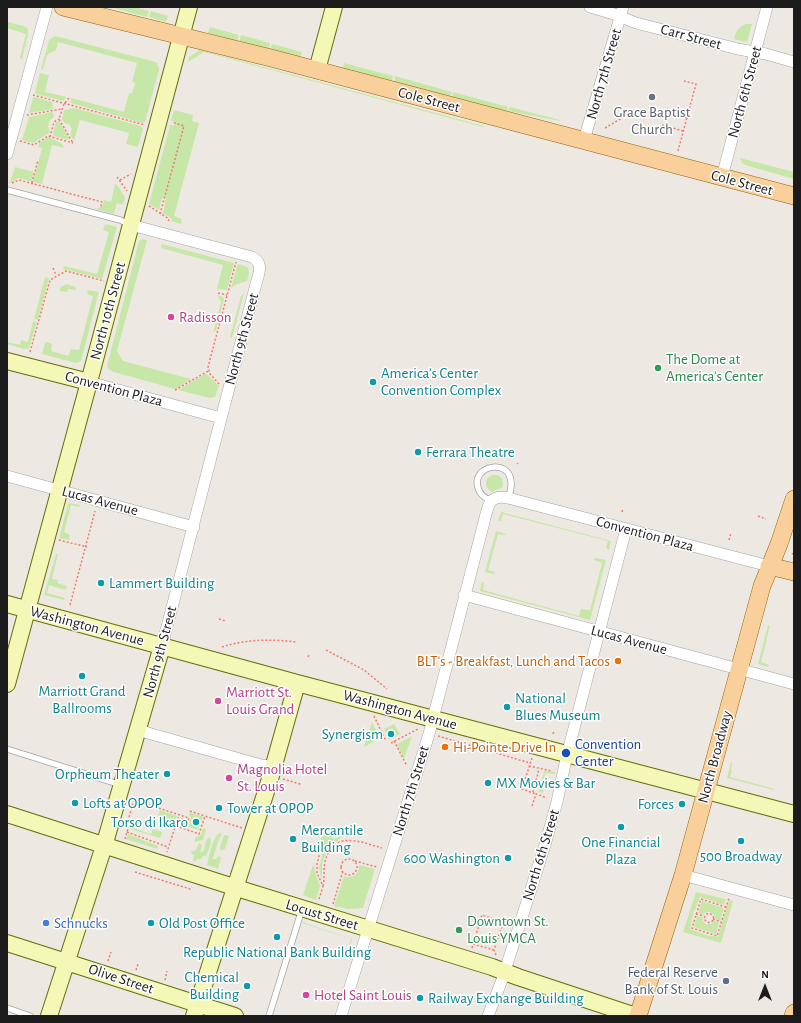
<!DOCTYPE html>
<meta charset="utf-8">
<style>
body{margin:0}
#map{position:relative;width:801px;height:1023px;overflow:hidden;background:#ede9e2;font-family:"Alegreya Sans",sans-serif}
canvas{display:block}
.frame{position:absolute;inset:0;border:8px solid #1c1c1c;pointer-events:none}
.north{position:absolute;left:745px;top:967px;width:40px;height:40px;-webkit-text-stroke:3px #fff;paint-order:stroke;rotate:0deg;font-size:11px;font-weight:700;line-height:16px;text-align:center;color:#1c1c1c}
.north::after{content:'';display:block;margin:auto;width:14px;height:18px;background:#1c1c1c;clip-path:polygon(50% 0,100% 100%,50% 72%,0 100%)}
</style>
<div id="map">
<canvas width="801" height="1023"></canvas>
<div class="frame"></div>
<div class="north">N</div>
</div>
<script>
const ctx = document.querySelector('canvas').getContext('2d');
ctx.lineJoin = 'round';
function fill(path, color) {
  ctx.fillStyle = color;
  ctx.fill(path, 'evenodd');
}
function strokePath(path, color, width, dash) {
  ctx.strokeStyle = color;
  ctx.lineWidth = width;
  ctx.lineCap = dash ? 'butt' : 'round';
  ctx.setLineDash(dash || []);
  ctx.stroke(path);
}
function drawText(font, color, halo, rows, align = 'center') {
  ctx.font = font + ' "Alegreya Sans",sans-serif';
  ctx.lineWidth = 3;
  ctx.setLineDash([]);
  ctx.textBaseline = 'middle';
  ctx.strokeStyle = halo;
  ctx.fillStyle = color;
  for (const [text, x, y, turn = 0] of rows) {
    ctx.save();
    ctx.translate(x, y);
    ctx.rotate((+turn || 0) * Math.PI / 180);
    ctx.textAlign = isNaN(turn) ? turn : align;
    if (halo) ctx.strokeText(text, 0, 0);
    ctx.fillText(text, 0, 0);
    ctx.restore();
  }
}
fill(new Path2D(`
 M110,7H135L149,11L147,17Z
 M151,11L168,16L166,22L149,17Z
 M7,22L24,26L28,29V35L22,59L20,58L26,34L7,28Z
 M746,24H752L747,42L734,39C736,31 738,27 746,24Z
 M210,27L239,35L237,41L208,33Z
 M241,35L270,43L269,49L239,42Z
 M55,36L156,62L159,68V70L145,122L142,123L71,103V98L124,112L129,93H132L135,83L132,82L137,63L58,42L56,50L47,55L43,70L41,69L49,40Z
 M272,44L302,52L300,58L270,50Z
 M200,50L484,126L483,127L204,52L188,62L189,57Z
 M344,63L393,76L392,82L343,69Z
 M40,73L49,75L45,92L67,97L63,101L36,94L35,92Z
 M395,76L452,92L450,97L394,82Z
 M453,92L508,107L507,111L452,98Z
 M33,98L35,97L52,102L53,109L29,113Z
 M510,107L560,120V121L508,111Z
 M74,108L141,126L143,129L138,147L126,144L129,133L80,120L74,141L70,134L72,129L69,124L64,123L62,119L64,110Z
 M174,110L193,115L192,121L199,123L174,216L182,219L181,224L171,221L172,219L163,213L166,198H162L159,210L149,204L170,125H174L175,122L171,121Z
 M52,112L54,115L53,118L50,120L48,127L50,131L49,133L33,143L22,140L29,117Z
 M59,121L69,138L68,140L54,136L53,134L56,122Z
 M48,137L61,143L65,148L52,145L42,184L33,182L42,148L38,147L39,143Z
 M740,158L794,172V179L745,165L742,163Z
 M15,167L34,172L32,182L19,178L10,183Z
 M115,184L117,185L125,197L123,205L117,203L114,214L96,209L102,206L104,200L111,202Z
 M105,224L117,227L102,279L63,269L64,266L97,274L109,232L103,230Z
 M143,239L147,240L117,351L123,361L191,379L175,389L114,372L108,369L107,366L139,241Z
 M162,244L234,263L227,290L217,289L223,265L161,248Z
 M238,264C250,267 251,269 247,281L237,284L231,288Z
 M45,277L49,278L38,320L34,319Z
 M66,284L76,287V290L68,289L67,292L60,291V288Z
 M88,290L99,292L81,361L76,363L42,354L45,343L47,342L52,344L51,351L68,356L71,349L79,350L93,296L87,294Z
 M244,293L232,338L230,337L241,296Z
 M217,295L223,297L224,299L216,330L213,333L221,302Z
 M33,321L37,322L29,348L24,349L7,344V342L20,345L21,340L28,342Z
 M205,374L208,375L219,386L215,397L210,398L178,390Z
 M492,475C498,474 503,477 503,484L502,488L497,489L492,492C484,488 484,479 492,475Z
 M70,503L80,505L79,507L71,505L64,532L70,535L69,540L59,538L68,504Z
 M501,512L611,541L609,550L606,548L608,541L503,514L501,521H498Z
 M496,531L506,534L505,535L498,534L488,570L495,572L494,574L485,572Z
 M56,554H58L52,579L58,580L57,583L67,586L66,590L49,585L47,593L65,598L64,600L44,595Z
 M595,558L606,560L590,620L480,591L482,581L484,583L483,590L579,616L581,609L590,610L602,563L594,560Z
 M768,625L770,626L761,662L769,665L768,667L758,664Z
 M372,722L380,738L364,747Z
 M394,724L400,734L389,740L384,729Z
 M412,736L404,759L397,744Z
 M731,762H732L731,769L732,770L730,777L775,789L774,790L727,778Z
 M544,771L555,772V774L545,773L543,793L539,792Z
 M160,810L177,816L175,822L158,816Z
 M190,812L203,817L198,830L178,823L179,820L189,824L191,817L189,815Z
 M130,827L151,834L153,829L162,832L160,838L130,829Z
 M203,828L206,829L203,840L194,842L196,837L201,835Z
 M323,832L328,837L331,835L334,839L341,836V838L330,847L324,845V844L320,843Z
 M219,833L222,834C217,843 215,851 213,859H216L218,856L221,857L218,869L207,865C209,857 212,839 219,833Z
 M128,834L158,846L157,849L126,839Z
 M224,835L229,836L225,849L221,851L220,847Z
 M210,837C213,843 208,850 206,856H203L201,859H197L196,861H193L194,856L191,853L192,851H195L199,843L202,845L200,852H203L207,839Z
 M323,852L326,853L322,864V880L319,868Z
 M313,865L314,866L316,875L320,886L316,900L303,895Z
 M359,865L375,869L363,908L348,909L334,906L344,876C353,879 359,874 359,865Z
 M696,892L726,899L724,905L700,897L695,910H694L690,929L706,935L718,937L729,900L733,901L721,943L683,932Z
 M702,901L724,908L720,921L715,919L714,915L710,912H706L703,915L698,913Z
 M697,916L702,917L703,921L706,924H711L714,921L719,922L716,934L694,927Z
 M302,922L352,939L348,952H347L351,939L302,923Z`), '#c7e7a8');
const lane = new Path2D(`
 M7,190L120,220L129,224
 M491,501C485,498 480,495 478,488C471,465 510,458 511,482C512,488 510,493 508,498
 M7,749L121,785
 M7,1008L30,1016
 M269,1016L302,909`);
const street = new Path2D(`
 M590,7L614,14L636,23L738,49L766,54L794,62
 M584,140L623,7
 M7,154L47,7
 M722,177L767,7
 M131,225L252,257C264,263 259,273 256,284L162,646
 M89,382L221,418
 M7,476L194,527
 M464,595L794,684
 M140,725L142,731L148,733L261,765L268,766L275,761
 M683,875L794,905
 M341,1016L429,734L484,522C488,507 488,494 508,498L769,566
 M488,1016L502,980L545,845L557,802L566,759L626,529`);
const secondary = new Path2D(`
 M317,70L334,7
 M7,361L89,382
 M7,604L297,683L794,814
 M7,684L89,382L189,7
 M7,814L243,890L492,967L518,977L636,1016
 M7,943L235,1016
 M49,1016L104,846L162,646
 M194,1016L270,779L297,683`);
const primary = new Path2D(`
 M63,7L271,58L794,196
 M769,566L794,572
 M638,1016L683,875L762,586L779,544L794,499
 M793,1016L794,1013`);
strokePath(lane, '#a3a3a3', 7);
strokePath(street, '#a3a3a3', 12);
strokePath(secondary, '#636e08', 18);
strokePath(primary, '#8f6204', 18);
strokePath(new Path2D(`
 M33,95L145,125
 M69,98L64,104L59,119L73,143
 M668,108L667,113L687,118
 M27,115L62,109
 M662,125L683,131
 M605,128L627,115
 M50,137L54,122L59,119
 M20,141L34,145L48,136L73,143
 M678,151L696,84L684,81
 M117,177L127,191
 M120,180L131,174
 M12,183L19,180L102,202L101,206L99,207
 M32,183L38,160
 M149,206L169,219L168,222
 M160,214L184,126L172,122
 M53,268L56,275
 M218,293L227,295
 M30,352L50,280L66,271L104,281
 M219,384L210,374L208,367L236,262
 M175,390L208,371
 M793,397H794
 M487,452V454
 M517,464L518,463
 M622,512L623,509
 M758,516L766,519
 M59,540L87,547
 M729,540L731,533
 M792,554L794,553
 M70,605L95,511
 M219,619L226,621
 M222,647C246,639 272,639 296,642
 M326,650L364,670L387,689
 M308,657L309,655
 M374,716L386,741
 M553,734L554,731
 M438,736L530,763
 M394,741L407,766
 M391,743L418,729
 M532,758L522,789L536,794
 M529,766L552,771
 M283,779L300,784L299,786
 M533,792L539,769
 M532,806L536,794L547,798
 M190,811L205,816
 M176,826L199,834L205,816L242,828
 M127,832L168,847
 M125,839L129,825L127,824L134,800L189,818L188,821L178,818L167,852
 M318,847L330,850
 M341 867a8 8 0 1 1 16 0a8 8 0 1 1-16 0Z
 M355,861L377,867
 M135,872L187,888L190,889L192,887
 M323,886C325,878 323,870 325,862C333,829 360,842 382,848
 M319,899L323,886L317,873V864L321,848
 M333,904L343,871
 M726,907L701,899L692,928L717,936L729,898
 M704.5 918a4.5 4.5 0 1 1 9 0a4.5 4.5 0 1 1-9 0Z
 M696,914L704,916
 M713,919L721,922
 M473,944L494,950
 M472,948L482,915L509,924
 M496,955L494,950L503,923
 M108,961L111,952
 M136,970L138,964
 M165,980L167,971`), '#f5796a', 1.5, [2, 2]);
strokePath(lane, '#fff', 5.5);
strokePath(street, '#fff', 11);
strokePath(secondary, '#f4f7b6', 16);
strokePath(primary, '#f9d09b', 17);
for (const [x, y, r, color] of [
 [652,97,4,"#6b7280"],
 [171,317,4,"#d1479c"],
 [658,368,4,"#2e9e5b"],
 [373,382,4,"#0f9aa8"],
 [418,452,4,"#0f9aa8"],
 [101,583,4,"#0f9aa8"],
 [618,661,4,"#e8710a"],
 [82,676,4,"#0f9aa8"],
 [218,701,4,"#d1479c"],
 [507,707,4,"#0f9aa8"],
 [391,734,4,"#0f9aa8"],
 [445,747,4,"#e8710a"],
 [566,753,5,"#1a4fb4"],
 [167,774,4,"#0f9aa8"],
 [229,778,4,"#d1479c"],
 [488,783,4,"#0f9aa8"],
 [75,803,4,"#0f9aa8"],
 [682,804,4,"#0f9aa8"],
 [219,808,4,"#0f9aa8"],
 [196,822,4,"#0f9aa8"],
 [621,827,4,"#0f9aa8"],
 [293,839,4,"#0f9aa8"],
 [741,841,4,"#0f9aa8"],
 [508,858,4,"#0f9aa8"],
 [46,923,4,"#3f7fe0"],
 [151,923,4,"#0f9aa8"],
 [459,930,4,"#2e9e5b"],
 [277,937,4,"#0f9aa8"],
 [726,981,4,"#5c6f8a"],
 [247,986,4,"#0f9aa8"],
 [306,995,4,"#d1479c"],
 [420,998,4,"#0f9aa8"]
]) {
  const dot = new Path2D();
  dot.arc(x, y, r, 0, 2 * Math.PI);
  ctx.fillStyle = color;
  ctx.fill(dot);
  strokePath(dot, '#fff', 1.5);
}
drawText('15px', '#1c1c1c', '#fff', [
 ["Carr Street",691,37,15],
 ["North 7th Street",604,74,-74],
 ["North 6th Street",745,92,-75],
 ["Cole Street",429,100,15],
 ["Cole Street",742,183,15],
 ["North 10th Street",108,311,-75],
 ["North 9th Street",242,339,-75],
 ["Convention Plaza",114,389,15],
 ["Lucas Avenue",100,501,15],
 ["Convention Plaza",645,534,15],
 ["Washington Avenue",87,626,15],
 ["Lucas Avenue",629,640,15],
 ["North 9th Street",160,652,-75],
 ["Washington Avenue",400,710,15],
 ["North Broadway",715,757,-75],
 ["North 7th Street",411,791,-73],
 ["North 6th Street",541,855,-73],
 ["Locust Street",322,915,17],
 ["Olive Street",121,979,18]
]);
drawText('15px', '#5b616d', '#fff', [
 ["Grace Baptist",652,112],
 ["Church",652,129]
]);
drawText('15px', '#b23c85', '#fff', [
 ["Radisson",179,317],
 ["Marriott St.",226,692],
 ["Louis Grand",226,709],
 ["Magnolia Hotel",237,769],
 ["St. Louis",237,786],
 ["Hotel Saint Louis",314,995]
], 'left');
drawText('15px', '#27864d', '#fff', [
 ["The Dome at",666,359],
 ["America's Center",666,376],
 ["Downtown St.",467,921],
 ["Louis YMCA",467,938]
], 'left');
drawText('15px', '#0d838f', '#fff', [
 ["America’s Center",381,373],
 ["Convention Complex",381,390],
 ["Ferrara Theatre",426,452],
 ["Lammert Building",109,583],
 ["Marriott Grand",82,691,"center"],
 ["Ballrooms",82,708,"center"],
 ["National",515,698],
 ["Blues Museum",515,715],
 ["Synergism",383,734,"right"],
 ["Orpheum Theater",159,774,"right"],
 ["MX Movies & Bar",496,783],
 ["Lofts at OPOP",83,803],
 ["Forces",674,804,"right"],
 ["Tower at OPOP",227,808],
 ["Torso di Ikaro",188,822,"right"],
 ["Mercantile",301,830],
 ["Building",301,847],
 ["One Financial",621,842,"center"],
 ["Plaza",621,859,"center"],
 ["500 Broadway",741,856,"center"],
 ["600 Washington",500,858,"right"],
 ["Old Post Office",159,923],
 ["Republic National Bank Building",277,952,"center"],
 ["Chemical",239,977,"right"],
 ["Building",239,994,"right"],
 ["Railway Exchange Building",428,998]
], 'left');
drawText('15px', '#c56008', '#fff', [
 ["BLT's - Breakfast, Lunch and Tacos",610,661],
 ["Hi-Pointe Drive In",453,747,"left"]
], 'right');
drawText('15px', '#164399', '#fff', [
 ["Convention",575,744],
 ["Center",575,761]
], 'left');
drawText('15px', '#366cbe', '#fff', [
 ["Schnucks",54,923]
], 'left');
drawText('15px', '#4e5e75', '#fff', [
 ["Federal Reserve",718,972],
 ["Bank of St. Louis",718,989]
], 'right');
</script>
